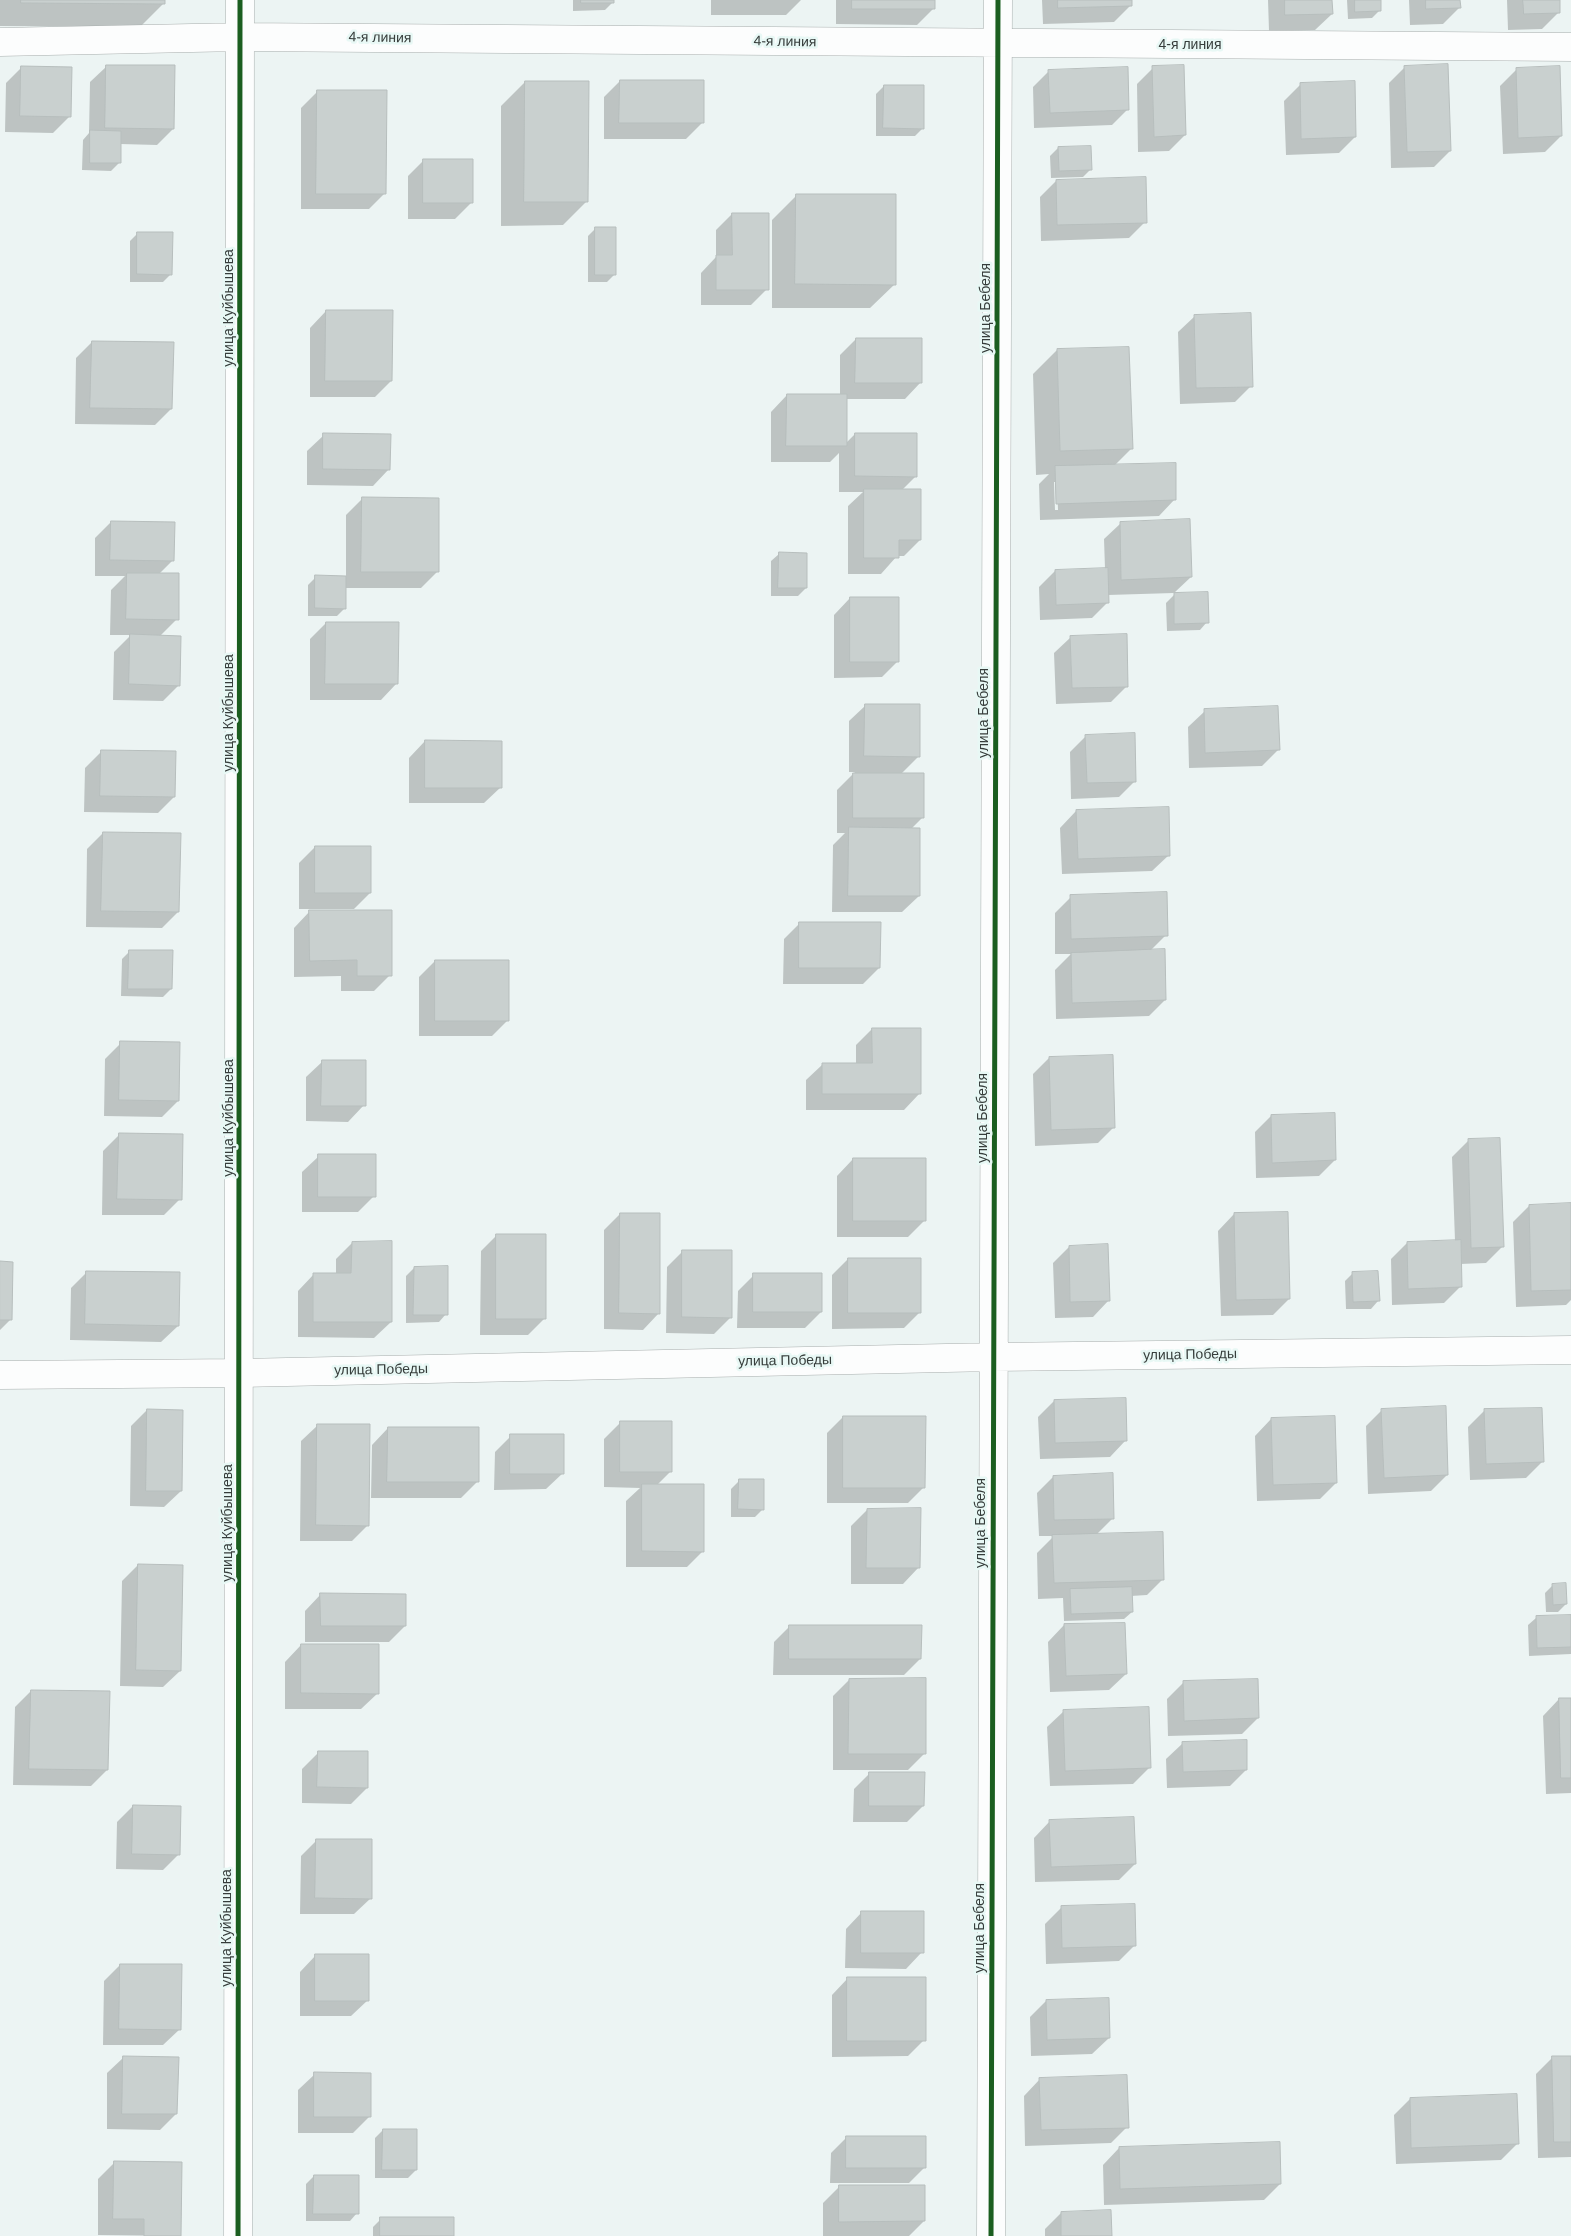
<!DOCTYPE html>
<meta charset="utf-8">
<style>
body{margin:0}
canvas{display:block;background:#ecf4f3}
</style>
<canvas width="1571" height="2236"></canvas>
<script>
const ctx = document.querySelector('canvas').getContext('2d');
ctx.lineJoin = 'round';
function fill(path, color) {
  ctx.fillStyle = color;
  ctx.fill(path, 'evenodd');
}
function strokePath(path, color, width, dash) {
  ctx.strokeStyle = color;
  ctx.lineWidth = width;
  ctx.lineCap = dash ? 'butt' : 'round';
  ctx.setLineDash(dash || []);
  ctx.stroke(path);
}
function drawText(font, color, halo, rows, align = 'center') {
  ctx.font = font + ' Helvetica,sans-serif';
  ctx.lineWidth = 5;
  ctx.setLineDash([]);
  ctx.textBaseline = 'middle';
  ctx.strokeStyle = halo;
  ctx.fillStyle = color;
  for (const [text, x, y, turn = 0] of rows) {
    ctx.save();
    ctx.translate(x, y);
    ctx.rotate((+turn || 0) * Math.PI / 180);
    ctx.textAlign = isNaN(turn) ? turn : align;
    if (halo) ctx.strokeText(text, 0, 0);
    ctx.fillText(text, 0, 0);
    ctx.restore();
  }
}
fill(new Path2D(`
 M0,0H164V3L140,27L0,26Z
 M573,0H613V2L605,10L573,11Z
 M711,0H801L786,15H711Z
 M836,0H934V8L917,25L836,24Z
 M1042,0H1130V6L1114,22L1043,24Z
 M1268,0H1331L1332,14L1315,30L1269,31Z
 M1347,0H1380V10L1372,18L1348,19Z
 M1409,0H1459V8L1443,24L1410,25Z
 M1507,0H1558L1559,12L1542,29L1508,30Z
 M107,66L173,129L157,145L120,144L119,163L111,171L82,170L83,140L89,133L90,82Z
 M22,67L70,116L53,133L5,132L6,83Z
 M1405,67L1450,151L1434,167L1391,168L1389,83Z
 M1153,68L1185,135L1169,151L1138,152L1137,84Z
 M1517,69L1561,136L1545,152L1503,154L1500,86Z
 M1049,71L1128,109L1112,125L1034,128L1033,87Z
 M620,81L702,123L686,139H604V97Z
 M525,82L587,201L563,225L501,226V106Z
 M1300,85L1355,137L1339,153L1286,155L1284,101Z
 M884,86L923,128L915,136H876V94Z
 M317,92L385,193L369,209H301V108Z
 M1058,148L1091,169L1083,177L1051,178L1050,156Z
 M424,160L472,202L455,219H408V176Z
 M1056,181L1145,222L1129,238L1041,241L1040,197Z
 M796,196L895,284L870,308H772V220Z
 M732,214L767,289L751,305H701V273L716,257V230Z
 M596,228L615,274L607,282H588V236Z
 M138,233L171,274L163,282H130V241Z
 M326,311L391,381L375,397H310V328Z
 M1195,316L1251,386L1235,402L1180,404L1178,332Z
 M856,339L921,382L905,399H846V443L855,434L916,476L902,490L920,540L904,556H897L881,574H848V506L863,492H839V453L830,462H771V412L787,395H840V355Z
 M92,342L171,409L155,425L75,424L76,358Z
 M1057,350L1132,448L1114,466L1175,499L1159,516L1040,520L1039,484L1049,474L1036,475L1033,374ZM1054,482H1057L1058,510H1055Z
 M324,435L389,469L373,486L307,485V451Z
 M362,499L437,572L421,588H345V608L337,616H308V585L316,577H346V515Z
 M111,522L173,560L159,574L177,619L160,636L179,685L163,701L113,700L114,652L131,635H110L111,590L125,576H95V538Z
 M1121,523L1191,577L1174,593L1108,595V602L1092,618L1040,620L1039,587L1055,571L1105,569L1104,539Z
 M779,554L806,588L798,596H771V561Z
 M1174,595L1207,622L1200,630L1167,631L1166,603Z
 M850,598L898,661L882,677L834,678V615Z
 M326,623L397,683L381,700H310V639Z
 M1071,637L1127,686L1111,702L1056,704L1054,653Z
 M866,705L919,756L901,774L923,817L911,829L919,896L902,912H832L833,845L845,833H837V790L855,772H849V721Z
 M1205,711L1278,750L1262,766L1189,768L1188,727Z
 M1086,736L1135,781L1119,797L1071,799L1070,752Z
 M425,741L501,787L484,803H409V758Z
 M101,752L174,797L158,813L84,812L85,768Z
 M1076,811L1169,855L1152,871L1062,874L1060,828Z
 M103,833L178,912L162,928L86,927L87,849Z
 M315,847L370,893L354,909H299V863Z
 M1071,897L1166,935L1150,951L1165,1000L1149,1016L1056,1019L1055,970L1071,954H1055V913Z
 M310,911L390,975L374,991H341V976L294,977V928Z
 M800,923L879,968L863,984H783L784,939Z
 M130,951L171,989L163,997L121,996L122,959Z
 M435,961L508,1020L492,1036H419V977Z
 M872,1029L920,1093L904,1110H806V1080L823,1064H856V1045Z
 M121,1043L178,1101L162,1117L104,1116L105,1059Z
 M1049,1058L1114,1127L1098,1143L1035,1146L1033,1074Z
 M323,1061L364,1105L348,1122L306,1121V1077Z
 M1271,1116L1335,1160L1319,1176L1256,1178L1255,1132Z
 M119,1135L180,1199L164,1215H102L103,1151Z
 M1469,1140L1502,1247L1486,1263L1460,1264V1287L1444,1303L1392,1305L1391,1259L1407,1243L1455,1241L1452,1157Z
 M319,1156L374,1196L358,1212H302V1172Z
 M853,1159L924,1221L908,1237H837V1176Z
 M1571,1205V1300L1566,1305L1516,1307L1513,1222L1529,1206Z
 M620,1214L659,1313L643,1330L604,1329V1230Z
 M1234,1214L1289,1299L1273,1315L1221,1316L1218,1231Z
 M497,1235L544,1319L528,1335H480L481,1251Z
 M352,1243L391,1322L374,1338L298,1337V1291L314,1274H336V1259Z
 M1069,1247L1109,1300L1093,1317L1055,1318L1053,1263Z
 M683,1251L731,1317L714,1334L666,1333L667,1267Z
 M848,1259L920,1312L904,1328L832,1329V1275Z
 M0,1263L11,1319L0,1330Z
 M414,1268L446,1314L439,1322L406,1323V1276Z
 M87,1272L178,1326L161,1342L70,1340L71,1288Z
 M1353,1273L1378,1301L1371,1309H1346L1345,1281Z
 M754,1275L821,1312L805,1328H737L738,1291Z
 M1054,1401L1126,1440L1110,1457L1040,1459L1038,1417Z
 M147,1410L181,1491L164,1507L130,1506L131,1426Z
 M1382,1410L1447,1475L1431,1491L1368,1494L1366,1426Z
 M1485,1410L1542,1462L1526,1478L1470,1480L1468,1427Z
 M843,1417L924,1487L908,1503H827V1433Z
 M1271,1419L1336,1483L1320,1499L1257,1501L1255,1436Z
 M621,1422L671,1471L657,1485L703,1551L687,1567H626V1501L640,1488L604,1487V1439Z
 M318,1425L368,1525L352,1541H300L301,1441Z
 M388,1428L477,1482L461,1498H371L372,1445Z
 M511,1436L563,1473L546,1489L494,1490L495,1452Z
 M1053,1477L1113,1518L1096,1535L1163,1579L1147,1595L1131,1596L1132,1612L1124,1619L1064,1621L1063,1598L1038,1599L1037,1553L1054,1536H1039L1037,1493Z
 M739,1481L763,1509L755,1517H731V1489Z
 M867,1510L919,1567L903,1584H851V1526Z
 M138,1565L180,1671L163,1687L120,1686L122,1581Z
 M1553,1585L1566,1604L1558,1612H1546L1545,1593Z
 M321,1594L405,1626L389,1642H305V1611Z
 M1571,1616V1654L1529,1656L1528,1625L1536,1618Z
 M1064,1625L1126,1674L1109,1690L1050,1692L1048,1642Z
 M790,1626L920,1659L904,1675H773L774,1642Z
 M301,1645L378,1693L361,1709H285V1662Z
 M849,1680L924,1754L908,1770H833V1696Z
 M1257,1680L1258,1718L1242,1734L1168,1736L1167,1699L1183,1683Z
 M31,1691L107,1770L91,1786L13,1785L15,1707Z
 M1559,1699H1571V1793L1546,1794L1543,1716Z
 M1064,1711L1150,1767L1133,1784L1050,1786L1047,1727Z
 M1183,1743L1246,1770L1230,1786L1167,1788L1166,1759Z
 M318,1753L367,1788L351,1804L302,1803V1769Z
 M870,1773L923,1806L907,1822H853L854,1789Z
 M133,1806L179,1854L163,1870L116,1869L117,1822Z
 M1050,1821L1135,1864L1119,1880L1035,1882L1034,1838Z
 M317,1840L371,1898L354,1914H300L301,1856Z
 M1061,1908L1135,1945L1119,1961L1046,1964L1045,1924Z
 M862,1912L922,1952L906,1969L845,1968L846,1929Z
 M316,1955L368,2000L351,2016H300V1972Z
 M120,1965L180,2029L163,2045H103L104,1981Z
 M848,1978L924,2040L908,2056L832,2057V1995Z
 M1046,2001L1109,2038L1092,2054L1031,2056L1030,2017Z
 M124,2057L176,2114L160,2130L107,2129V2073Z
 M1571,2057V2157L1538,2158L1536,2074L1552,2058Z
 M315,2074L369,2117L353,2133H298V2090Z
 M1040,2079L1127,2127L1111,2143L1025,2146L1024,2096Z
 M1410,2099L1517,2144L1501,2160L1396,2164L1394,2115Z
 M383,2130L416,2170L408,2178H375V2138Z
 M847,2137L925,2167L909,2183H830L831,2153Z
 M1119,2148L1280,2184L1264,2200L1104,2205L1103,2165Z
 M115,2162L180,2236L98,2235V2179Z
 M314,2176L357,2213L350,2221H306V2184Z
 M840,2186L924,2221L909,2236H823V2203Z
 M1061,2213L1111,2236H1045V2229Z
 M381,2219L453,2236H373V2227Z`), '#0003');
const building = new Path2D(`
 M21,0H165V4L21,3Z
 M581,0H614V3H581Z
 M852,0H935V9H852Z
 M1058,0H1132V6L1058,8Z
 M1285,0H1332L1333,14L1285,15Z
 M1355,0H1381V11L1355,12Z
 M1426,0H1460L1461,8L1426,9Z
 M1523,0H1560V13L1524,14Z
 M1448,64L1451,151L1407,152L1404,66Z
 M106,65H175L174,129L105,128Z
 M1184,65L1186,135L1154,137L1152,66Z
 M21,66L72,67L71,117L20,116Z
 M1560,66L1562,136L1518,138L1516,68Z
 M1128,67L1129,110L1050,113L1048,70Z
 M620,80H704V123H619Z
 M525,81H589L588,202H524Z
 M1355,81L1356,137L1301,139L1300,83Z
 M884,85H924V129L883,128Z
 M317,90H387L386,194H316Z
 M90,130L121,131V163H90Z
 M1091,146L1092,170L1059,171L1058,147Z
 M423,159H473V203H423Z
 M1146,177L1147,223L1057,225L1056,180Z
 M796,194H896V285L795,284Z
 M732,213H769V290H716V255H732Z
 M595,227H616V275H595Z
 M137,232H173L172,275L137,274Z
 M326,310H393L392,381H325Z
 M1251,313L1253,387L1196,388L1194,315Z
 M856,338H922V383H855Z
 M92,341L174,342L172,409L90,408Z
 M1129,347L1133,449L1060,451L1057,349Z
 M787,394H847V446H786Z
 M323,433L391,434L390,470L323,469Z
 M855,433H917V477L855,476Z
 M1176,463V500L1056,504L1055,466Z
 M864,489H921V540H899V558H864Z
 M362,497L439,498V572H361Z
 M1190,519L1192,577L1121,580L1120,522Z
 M111,521L175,522L174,561L110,560Z
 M779,552L807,553V588H778Z
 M1108,568L1109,603L1056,605L1055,570Z
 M127,573H179V620L126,619Z
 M315,575L346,576V609L315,608Z
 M1208,592L1209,623L1174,624V593Z
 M850,597H899V662H850Z
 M326,622H399L398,684H325Z
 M130,634L181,636L180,686L129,684Z
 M1127,634L1128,687L1072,688L1070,636Z
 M865,704H920V757L864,756Z
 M1278,706L1280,750L1205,753L1204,709Z
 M1135,733L1136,782L1087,783L1085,735Z
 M425,740L502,741V788H425Z
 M101,750L176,751L175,797L100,796Z
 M853,773H924V818H853Z
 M1169,807L1170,856L1078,859L1076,810Z
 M849,827L920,828V896H848Z
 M103,832L181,833L179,912L101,911Z
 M315,846H371V893H315Z
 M1167,892L1168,936L1071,939L1070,895Z
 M309,910H392V976H357V960L310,961Z
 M799,922H881L880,968H799Z
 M1165,949L1166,1000L1072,1003L1071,953Z
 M129,950H173L172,989H128Z
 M435,960H509V1021H435Z
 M872,1028H921V1094H822V1063H872Z
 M120,1041L180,1042L179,1101L119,1100Z
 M1113,1055L1115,1128L1051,1130L1049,1057Z
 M322,1060H366V1106H321Z
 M1335,1113L1336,1160L1272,1163L1271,1115Z
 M119,1133L183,1134L182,1200L117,1199Z
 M1500,1138L1504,1247L1471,1248L1468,1139Z
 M318,1154H376V1197H318Z
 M853,1158H926V1221H853Z
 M1571,1203V1290L1531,1291L1529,1205Z
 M1288,1212L1290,1299L1236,1300L1234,1213Z
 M620,1213H660V1314L619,1313Z
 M496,1234H546V1319H496Z
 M1461,1240L1462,1287L1408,1289L1407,1242Z
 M392,1241V1322H313V1273H351L352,1242Z
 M1108,1244L1110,1301L1070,1302L1069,1246Z
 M682,1250H732V1318L682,1317Z
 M848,1258H921V1313H848Z
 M0,1261L13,1262L12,1320H0Z
 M448,1266V1315H413L414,1267Z
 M86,1271L180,1272L179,1326L85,1324Z
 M1378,1271L1380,1301L1353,1302L1352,1272Z
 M753,1273H822V1312H753Z
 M1126,1398L1127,1441L1055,1443L1054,1400Z
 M1446,1406L1448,1475L1384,1478L1381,1409Z
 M1542,1408L1544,1462L1486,1464L1484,1409Z
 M147,1409L183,1410L182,1491H146Z
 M843,1416H926L925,1488H843Z
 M1335,1416L1337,1483L1273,1485L1271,1418Z
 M620,1421H672V1472H620Z
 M317,1424H370L369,1526L316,1525Z
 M388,1427H479V1482H387Z
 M510,1434H564V1474H510Z
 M1113,1473L1114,1519L1054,1520L1053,1476Z
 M739,1479H764V1510L738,1509Z
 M642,1484H704V1552L642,1551Z
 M921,1508L920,1568H866L867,1509Z
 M1163,1532L1164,1580L1054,1583L1052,1535Z
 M138,1564L183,1565L181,1671L136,1670Z
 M1566,1583L1567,1604L1553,1605L1552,1584Z
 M1132,1587L1133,1612L1071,1614L1070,1589Z
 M320,1593L406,1594V1626H321Z
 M1571,1615V1647L1537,1648L1536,1616Z
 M1125,1623L1127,1674L1066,1676L1064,1624Z
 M789,1625H922L921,1659H789Z
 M301,1644H379V1694L301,1693Z
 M926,1678V1754H848L849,1679Z
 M1258,1679L1259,1718L1184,1721L1183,1681Z
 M31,1690L110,1691L108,1770L29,1769Z
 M1559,1698H1571V1778H1561Z
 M1149,1707L1151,1768L1065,1771L1063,1710Z
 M1247,1740V1770L1183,1772L1182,1742Z
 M318,1751H368V1788L317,1787Z
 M869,1772H925L924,1806H869Z
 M133,1805L181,1806L180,1855L132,1854Z
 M1134,1817L1136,1864L1051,1867L1049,1820Z
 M316,1839H372V1899L315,1898Z
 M1135,1904L1136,1946L1062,1948L1061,1906Z
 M861,1911H924V1953H861Z
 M315,1954H369V2001H315Z
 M120,1964H182L181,2030L119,2029Z
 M847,1977H926V2041H847Z
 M1109,1998L1110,2038L1047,2040L1046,2000Z
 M123,2056L179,2057L177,2114H122Z
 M1552,2056H1571V2142H1554Z
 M314,2072L371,2073V2117H314Z
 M1127,2075L1129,2128L1041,2130L1039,2078Z
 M1517,2094L1519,2144L1411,2148L1410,2098Z
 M383,2129H417V2170H382Z
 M846,2136H926V2168H846Z
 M1280,2142L1281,2184L1120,2189L1119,2147Z
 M114,2161L182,2162L181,2236H144V2219H113Z
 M314,2175H359V2214H313Z
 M839,2185H925V2221L839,2222Z
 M1111,2210L1112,2236H1061V2212Z
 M380,2217H454V2236H380Z`);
fill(building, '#c9d0cf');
strokePath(building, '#b7bebd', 1);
const minor = new Path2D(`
 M0,42L240,37L1571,47
 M0,1375L240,1373L993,1357L1571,1350
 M238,2236L240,0
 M991,2236L998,0`);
strokePath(minor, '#a8aead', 29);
strokePath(minor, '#fcfdfd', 28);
strokePath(new Path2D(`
 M238,2236L240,0
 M991,2236L998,0`), '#1b5e20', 5);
drawText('14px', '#363d3b', '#e8f8f5', [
 ["4-я линия",380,38,1],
 ["4-я линия",785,42,1],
 ["4-я линия",1190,45],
 ["улица Куйбышева",229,308,-90],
 ["улица Бебеля",986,308,-90],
 ["улица Куйбышева",229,713,-90],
 ["улица Бебеля",984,713,-90],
 ["улица Куйбышева",229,1118,-90],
 ["улица Бебеля",983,1118,-90],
 ["улица Победы",1190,1355,-1],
 ["улица Победы",785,1361,-1],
 ["улица Победы",381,1370,-1],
 ["улица Куйбышева",228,1523,-90],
 ["улица Бебеля",981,1523,-90],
 ["улица Куйбышева",227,1928,-90],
 ["улица Бебеля",980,1928,-90]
]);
</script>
